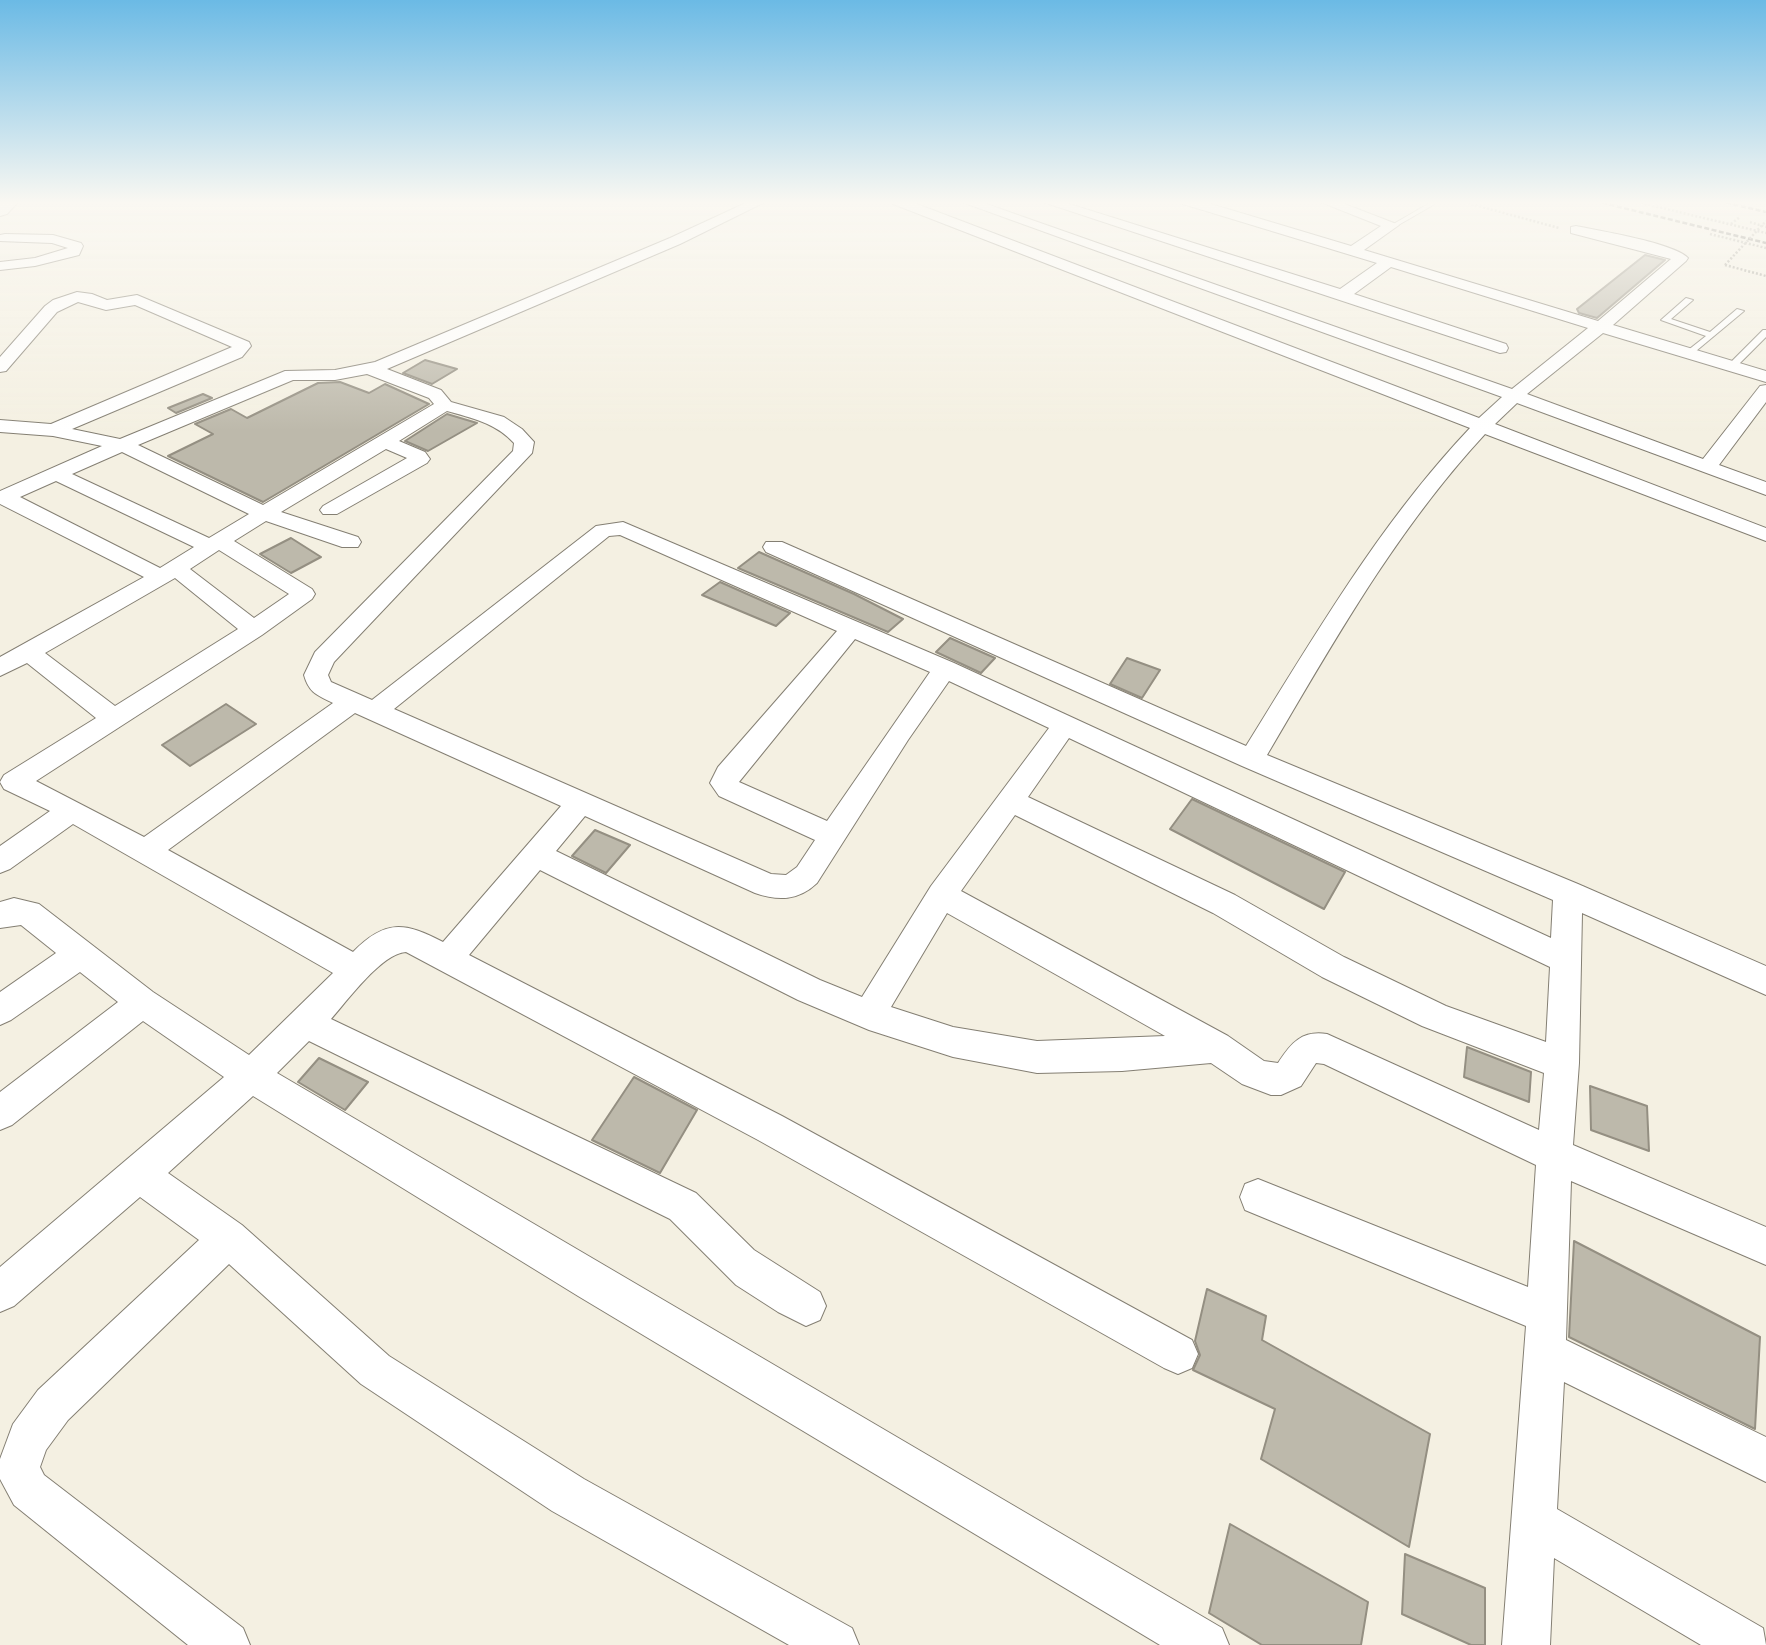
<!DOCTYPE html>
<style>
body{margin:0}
canvas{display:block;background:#f4f0e2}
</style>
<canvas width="1766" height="1645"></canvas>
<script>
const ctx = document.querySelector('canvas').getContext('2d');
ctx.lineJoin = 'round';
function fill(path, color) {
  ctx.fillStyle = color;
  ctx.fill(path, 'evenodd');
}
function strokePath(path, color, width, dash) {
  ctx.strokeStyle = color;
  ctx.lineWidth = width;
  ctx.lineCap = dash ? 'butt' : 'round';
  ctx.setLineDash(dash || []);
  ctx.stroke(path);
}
const building = new Path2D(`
 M1645,255L1665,260L1597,318L1579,313L1577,309Z
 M425,360L457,369L432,384L403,373Z
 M340,382L369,393L385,384L429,404L263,502L168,456L213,434L195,424L231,409L247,418L318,383Z
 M203,394L212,398L176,413L168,408Z
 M447,414L477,423L428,451L405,441Z
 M291,538L321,557L291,573L260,554Z
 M759,552L854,594L903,619L888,632L738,568Z
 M720,582L790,613L776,626L702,595Z
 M950,638L995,658L981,673L936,652Z
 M1127,658L1160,670L1142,698L1110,684Z
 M226,704L256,724L190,766L162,745Z
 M1192,799L1345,872L1324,909L1170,829Z
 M595,830L630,845L606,873L572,856Z
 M1467,1047L1531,1072L1529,1102L1464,1077Z
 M319,1058L368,1082L345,1110L298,1082Z
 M634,1077L697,1110L660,1173L592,1140Z
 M1590,1086L1647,1106L1649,1151L1591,1130Z
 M1574,1241L1760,1337L1755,1429L1569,1337Z
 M1207,1289L1266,1316L1262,1340L1430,1434L1409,1547L1261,1459L1275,1409L1193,1370L1200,1355L1195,1341Z
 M1230,1524L1368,1602L1361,1645H1262L1209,1613Z
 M1405,1554L1485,1588V1645H1471L1402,1614Z`);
fill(building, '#bdb9ab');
strokePath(building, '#948f82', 2);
const lane = new Path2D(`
 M1433,201H1440L1395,227L1390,226Z
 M1686,298L1693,300L1671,319L1710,332L1737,309L1744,311L1690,356L1686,353L1687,351L1706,336L1661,320Z
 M1763,330H1766V337L1735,368H1729V364Z`);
const street = new Path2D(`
 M750,201H767L680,244L387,369L441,390L451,402L504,417L522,429L534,442L532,453L334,662L328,675L331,682L372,700L596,526L623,522L954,663L1551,938L1553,900L1242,766L766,552L763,547L766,542H782L1246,746C1315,635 1380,523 1470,428L893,204L892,201H909L1479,418L1502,397L959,201H978L1512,389L1588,328L1391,267L1354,294L1506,344L1508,348L1506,352L1500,353L1040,201H1060L1340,289L1377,263L1183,204L1181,201H1201L1351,246L1381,226L1318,201H1337L1399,225L1364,250L1598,321L1671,259L1571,233V227L1576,226C1600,231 1674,243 1688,258L1686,261L1613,325L1766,371V382L1603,333L1527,394L1703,459L1760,386L1766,385V402L1719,465L1766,482V495L1517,403L1495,424L1766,528V541L1485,434C1396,530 1333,643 1267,755L1578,884L1766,966V995L1582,913L1579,1063L1573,1145L1766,1227V1265L1571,1181L1566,1340L1766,1437V1482L1564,1382L1557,1509L1763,1628L1766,1645H1701L1554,1558L1550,1645H1502L1526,1326L1245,1210L1240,1197L1245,1184L1258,1179L1528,1287L1536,1165L1324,1064L1316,1063L1301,1086L1281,1095H1271L1242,1084L1211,1063L1122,1071L1037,1073L953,1057L869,1030L798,1000L540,870L469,955L782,1116L1192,1340L1198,1354L1192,1368L1178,1374L1164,1368L758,1140L406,952C382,953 347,1001 331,1019L696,1193L754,1250L820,1292L826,1306L820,1320L806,1326L778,1312L736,1285L670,1219L309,1041L277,1073L1222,1628L1229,1645H1160L578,1296L253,1096L168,1173L242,1225L389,1356L584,1479L852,1628L859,1645H789L552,1511L361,1384L229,1264L68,1420L46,1450L40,1467L44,1475L243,1628L250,1645H188L14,1505L0,1479V1459L13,1424L38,1390L199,1240L140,1197L14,1306L0,1312V1267L224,1077L143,1021L12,1125L0,1130V1092L118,1002L80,972L11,1020L0,1025V992L56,953L21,925L0,928V902L14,898L39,904L153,992L249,1055L333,973L73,824L10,869L0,873V846L50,811L4,789L0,782L4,775L96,718L27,663L0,676V657L144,577L0,504V491L102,446L53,436L0,432V420L51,424L232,347L135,305L106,310L78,302L57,312L6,371L0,372V357L45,306L53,300L77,292L92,294L107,300L137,295L249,342L251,346L242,357L72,429L120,439L285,371L335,370L375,362L670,238ZM367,374L429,398L434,404L263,505L138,445L293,380H335ZM447,411C472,418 496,423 514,443L513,451L315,652L304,675C309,693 317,695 333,703L144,837L36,781L262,635L312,599L315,594L312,589L234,541L266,521L342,547H358L361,542L358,537L281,512L386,449L407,458L323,506L320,510L323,514H337L427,463L430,459L425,452L399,441ZM122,452L249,514L209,538L72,474ZM56,481L194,547L160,568L20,497ZM620,535L837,631L718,767L710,783L719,796L815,840L797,867L786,875L771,874L394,709L609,536ZM219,550L289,594L254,618L190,569ZM175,578L238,629L115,706L45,653ZM855,639L930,672L827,821L739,782ZM949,681L1049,728L931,886L862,997L820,980L556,851L585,816L755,893C778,901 798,901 817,883L908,740ZM355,713L561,806L443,942C405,922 385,919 353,952L168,850ZM1069,738L1550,967L1546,1042L1446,1006L1344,957L1235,895L1028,797ZM1015,815L1213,913L1322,977L1422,1026L1544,1073L1539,1130L1327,1034C1302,1030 1291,1043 1278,1063L1264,1061L1228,1036L961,891ZM947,913L1165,1036L1037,1041L953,1027L891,1007Z
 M5,234L53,235L81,243L83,246L79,255L35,266L0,270V262L35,258L68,248L52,243L0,241V235Z`);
const secondary = new Path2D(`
 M0,201H19L7,214L0,216Z`);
strokePath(lane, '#847f73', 2);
strokePath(street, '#847f73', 2);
strokePath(secondary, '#847f73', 2);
strokePath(new Path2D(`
 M1460,201L1559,228
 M1633,201L1766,233
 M1750,222L1766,227
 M1731,224L1740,217
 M1710,234L1766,248
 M1725,265L1766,276`), '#9d9a90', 2.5, [2, 2]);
fill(lane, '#fff');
fill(street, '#fff');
fill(secondary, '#fff');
strokePath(new Path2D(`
 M1595,201L1766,243
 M1719,201L1766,212`), '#595750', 2.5, [5, 2.5]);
strokePath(new Path2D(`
 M1725,265L1766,221`), '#9d9a90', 2.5, [2, 2]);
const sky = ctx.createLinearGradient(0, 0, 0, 431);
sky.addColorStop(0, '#6bbae5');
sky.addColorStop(0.47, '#faf8f2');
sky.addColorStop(1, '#faf8f200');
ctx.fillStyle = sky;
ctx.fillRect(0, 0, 1766, 431);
</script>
